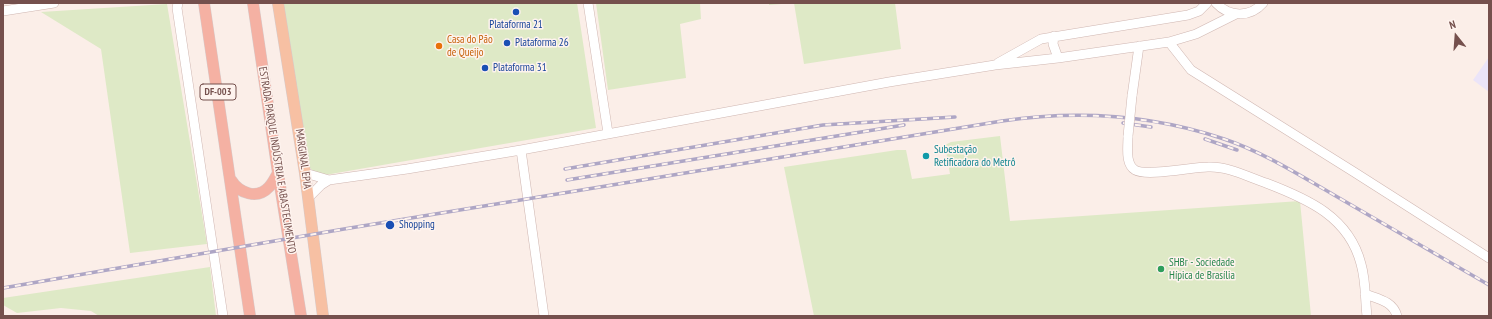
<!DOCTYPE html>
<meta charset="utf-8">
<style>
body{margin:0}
#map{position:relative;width:1492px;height:319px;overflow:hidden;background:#fbeee8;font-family:"PT Sans Narrow",sans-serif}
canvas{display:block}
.frame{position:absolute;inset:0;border:4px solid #75504d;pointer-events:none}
.north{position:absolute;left:1436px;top:16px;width:40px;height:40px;-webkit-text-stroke:3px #fef3ee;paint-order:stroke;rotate:343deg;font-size:11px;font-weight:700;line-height:16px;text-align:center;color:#75504d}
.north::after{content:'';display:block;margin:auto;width:14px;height:18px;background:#75504d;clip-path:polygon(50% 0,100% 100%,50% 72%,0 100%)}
</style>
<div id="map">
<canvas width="1492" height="319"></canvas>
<div class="frame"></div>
<div class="north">N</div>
</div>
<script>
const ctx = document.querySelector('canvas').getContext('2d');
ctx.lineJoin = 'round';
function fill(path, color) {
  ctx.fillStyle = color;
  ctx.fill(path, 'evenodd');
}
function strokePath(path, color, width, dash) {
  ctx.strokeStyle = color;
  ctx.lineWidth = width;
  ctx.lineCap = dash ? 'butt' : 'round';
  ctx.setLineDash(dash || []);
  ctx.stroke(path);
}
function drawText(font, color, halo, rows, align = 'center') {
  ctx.font = font + ' "PT Sans Narrow",sans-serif';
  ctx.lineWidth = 3;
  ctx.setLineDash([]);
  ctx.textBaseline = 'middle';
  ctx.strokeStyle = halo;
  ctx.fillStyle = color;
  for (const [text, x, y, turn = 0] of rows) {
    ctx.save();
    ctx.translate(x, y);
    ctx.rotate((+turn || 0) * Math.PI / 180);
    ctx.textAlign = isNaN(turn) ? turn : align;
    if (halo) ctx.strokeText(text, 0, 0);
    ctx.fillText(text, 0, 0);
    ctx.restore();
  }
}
fill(new Path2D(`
 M1489,57V92L1473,80Z`), '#ebe4f8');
fill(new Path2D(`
 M283,3H577L596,128L325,175L316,174L309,167Z
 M596,3H700L701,19L680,24L686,78L608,90Z
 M769,3H895L901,49L804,64L794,3L769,5Z
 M167,4L207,244L130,253L101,49L41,12Z
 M1000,136L1010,221L1300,201L1311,316H814L784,167L897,150H906L912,179L950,174L945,145L951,142Z
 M210,267L216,316H99L91,311L61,308L17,313L3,305V298Z`), '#dee9c6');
const tertiary = new Path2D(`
 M178,3L177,8L223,316
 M588,3L608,133
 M1216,3C1229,17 1250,18 1263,3
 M3,11L54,3
 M1054,36L1053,44L1058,58
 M1169,42L1191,70L1354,172L1489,258
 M998,63L1041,39L1188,15L1199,11L1207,3
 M1132,96L1139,46
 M1128,136C1128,147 1125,164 1135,170C1147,177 1192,167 1208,167C1228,166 1248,177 1266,183C1308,199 1349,217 1361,264C1366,281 1365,299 1367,316
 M521,150L544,316
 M305,173L329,180L407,169L521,150L889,82L995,65L1058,58L1169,42L1196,34L1236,14
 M308,198L321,185L329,180
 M1365,294C1378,299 1393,301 1397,316`);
const primary = new Path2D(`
 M278,3L305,173L323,316`);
const trunk = new Path2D(`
 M204,3L250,316
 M253,3L278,173L301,316
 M231,180C239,193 257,200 269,187C273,183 275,178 278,173`);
strokePath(tertiary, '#cfb6b1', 10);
strokePath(primary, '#d6caca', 12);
strokePath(trunk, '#d6caca', 12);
strokePath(tertiary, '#fff', 9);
strokePath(primary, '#f7c0a3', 11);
strokePath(trunk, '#f5b1a3', 11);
const rail = new Path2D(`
 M1123,123L1151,127
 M1205,139L1237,150
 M565,169L823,125L955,117
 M567,180L904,125
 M3,288L344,229L1002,121C1076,110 1153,115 1224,139C1263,152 1299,175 1334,195C1386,225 1438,255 1489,285`);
strokePath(rail, '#aea6c5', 3.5);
strokePath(rail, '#fef3ee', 2, [6]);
const tertiaryBridge = new Path2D(`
 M1128,136L1132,96`);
strokePath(tertiaryBridge, '#cfb6b1', 10, []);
strokePath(tertiaryBridge, '#fff', 9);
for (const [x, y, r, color] of [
 [516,12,4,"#1a4fb4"],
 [507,43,4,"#1a4fb4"],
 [439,46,4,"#e8710a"],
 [485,68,4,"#1a4fb4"],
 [926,156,4,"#0f9aa8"],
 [390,225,5,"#1a4fb4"],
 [1161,269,4,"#2e9e5b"]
]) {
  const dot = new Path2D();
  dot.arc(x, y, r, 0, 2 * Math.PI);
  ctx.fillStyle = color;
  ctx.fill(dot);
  strokePath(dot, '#fef3ee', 1.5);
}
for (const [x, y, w] of [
 [218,92,36]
]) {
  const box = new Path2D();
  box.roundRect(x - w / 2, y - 8, w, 16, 3);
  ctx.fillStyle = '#fef3ee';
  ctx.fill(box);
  strokePath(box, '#75504d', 1);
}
drawText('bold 10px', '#75504d', null, [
 ["DF-003",218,92]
]);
drawText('11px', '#164399', '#fef3ee', [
 ["Plataforma 21",516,25,"center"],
 ["Plataforma 26",515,43],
 ["Plataforma 31",493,68],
 ["Shopping",399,225]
], 'left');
drawText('11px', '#c56008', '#fef3ee', [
 ["Casa do Pão",447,40],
 ["de Queijo",447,53]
], 'left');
drawText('11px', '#0d838f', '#fef3ee', [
 ["Subestação",934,150],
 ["Retificadora do Metrô",934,163]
], 'left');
drawText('11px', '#75504d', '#fef3ee', [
 ["MARGINAL EPIA",303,159,82],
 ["ESTRADA PARQUE INDÚSTRIA E ABASTECIMENTO",277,160,81]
]);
drawText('11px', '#27864d', '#fef3ee', [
 ["SHBr - Sociedade",1169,263],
 ["Hípica de Brasília",1169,276]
], 'left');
</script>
